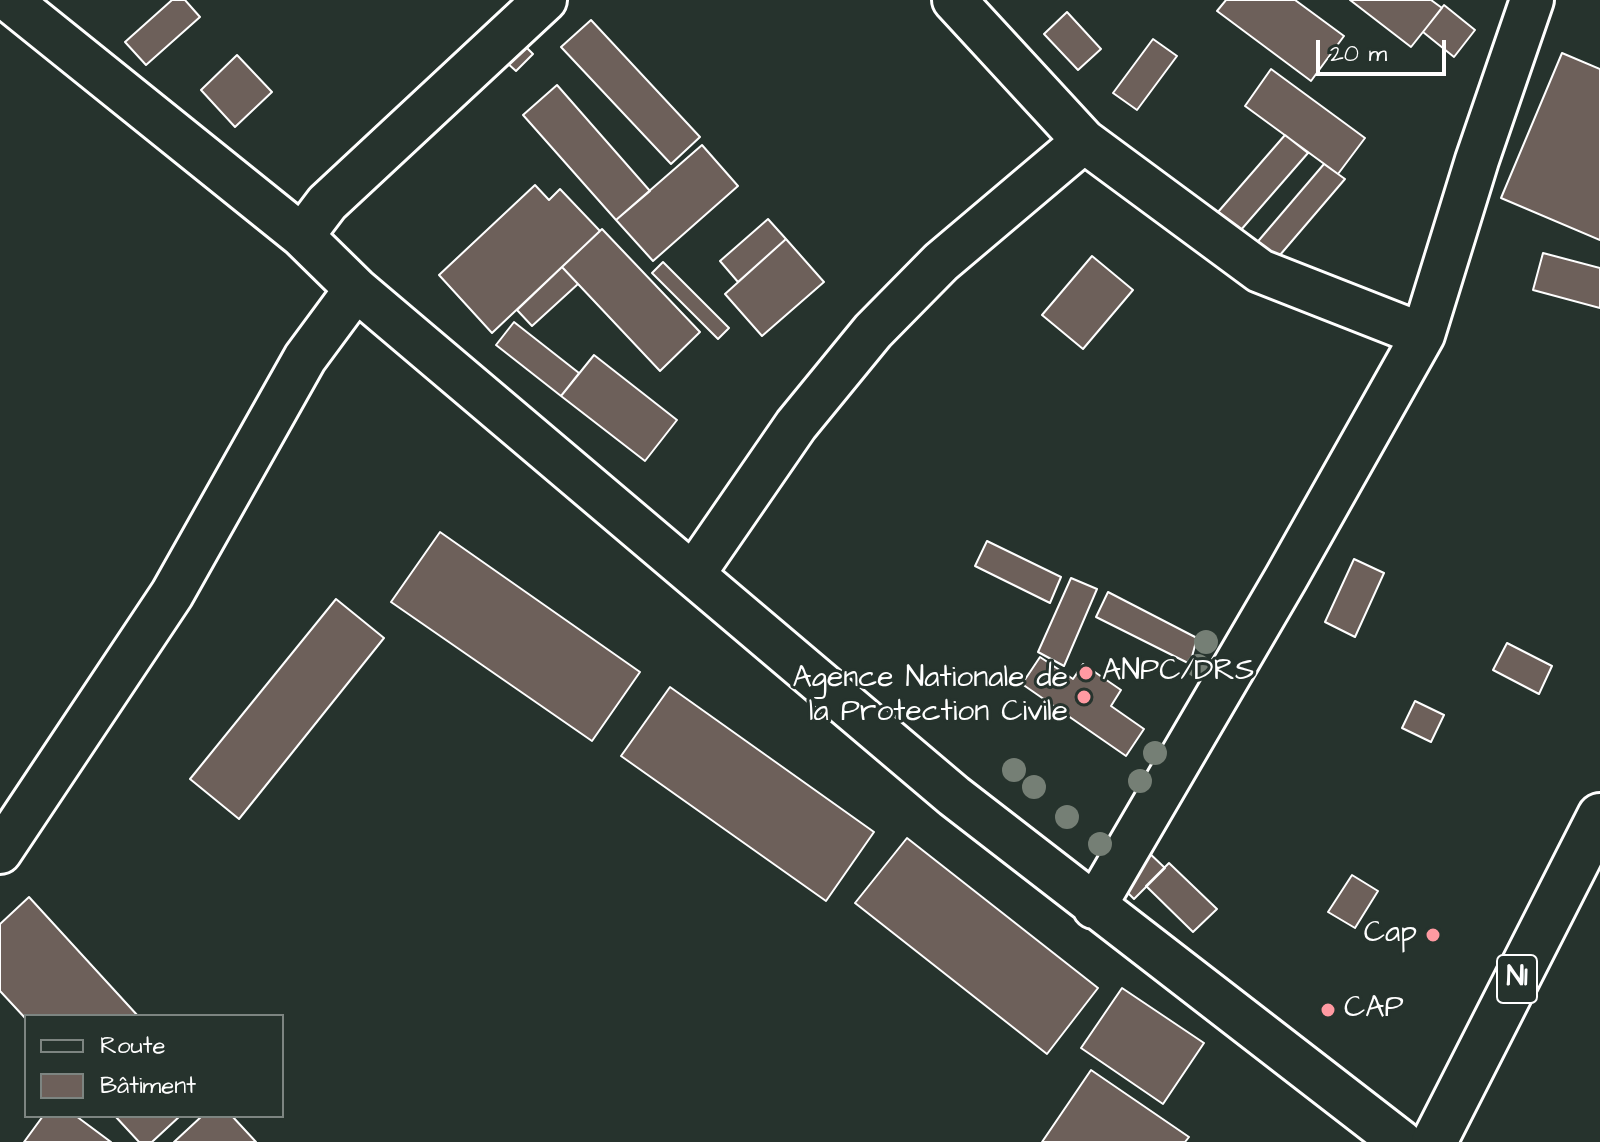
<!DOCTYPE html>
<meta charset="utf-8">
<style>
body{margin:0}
#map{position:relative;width:1600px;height:1142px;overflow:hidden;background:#26332d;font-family:"Architects Daughter",sans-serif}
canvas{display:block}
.legend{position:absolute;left:24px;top:1014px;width:260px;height:104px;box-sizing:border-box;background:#26332d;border:2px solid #7d8581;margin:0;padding:10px 14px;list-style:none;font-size:24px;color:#fff}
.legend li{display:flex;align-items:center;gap:16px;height:40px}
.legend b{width:40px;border:2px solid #7d8581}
.scale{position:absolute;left:1316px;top:40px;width:130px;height:36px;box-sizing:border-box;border:4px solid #fff;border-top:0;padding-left:10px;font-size:24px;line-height:28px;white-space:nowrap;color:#fff;-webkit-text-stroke:6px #26332d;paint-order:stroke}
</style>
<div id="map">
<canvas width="1600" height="1142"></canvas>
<ul class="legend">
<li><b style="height:10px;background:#26332d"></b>Route</li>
<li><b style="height:22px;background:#6d605a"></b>Bâtiment</li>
</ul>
<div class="scale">20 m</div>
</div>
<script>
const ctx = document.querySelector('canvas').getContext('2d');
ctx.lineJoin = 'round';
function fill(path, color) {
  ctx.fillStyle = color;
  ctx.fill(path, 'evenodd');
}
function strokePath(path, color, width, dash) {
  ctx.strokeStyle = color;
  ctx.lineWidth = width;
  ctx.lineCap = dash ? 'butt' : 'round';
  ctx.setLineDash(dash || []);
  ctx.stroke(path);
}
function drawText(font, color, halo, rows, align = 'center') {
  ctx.font = font + ' "Architects Daughter",sans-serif';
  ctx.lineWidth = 6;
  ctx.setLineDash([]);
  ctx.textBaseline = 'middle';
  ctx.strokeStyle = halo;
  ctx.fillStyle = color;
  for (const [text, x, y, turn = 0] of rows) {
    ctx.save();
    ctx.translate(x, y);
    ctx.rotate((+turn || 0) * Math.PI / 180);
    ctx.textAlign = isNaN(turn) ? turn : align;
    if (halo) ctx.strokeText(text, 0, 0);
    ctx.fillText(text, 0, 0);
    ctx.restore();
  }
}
const building = new Path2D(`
 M172,0H185L200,17L146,65L125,42Z
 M1226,0H1295L1344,36L1311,81L1217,11Z
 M1350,0H1431L1442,8L1411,47Z
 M1444,5L1475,30L1454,57L1423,32Z
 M1067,12L1101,49L1078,70L1044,34Z
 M591,20L700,137L671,164L561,47Z
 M1153,39L1177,56L1137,110L1113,93Z
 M523,44L533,54L516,71L506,62Z
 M1562,53L1600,69V240L1501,198Z
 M237,55L272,92L235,127L201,90Z
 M1271,69L1365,138L1338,174L1245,106Z
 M557,85L650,191L616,220L523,115Z
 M1285,135L1308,153L1240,231L1218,212Z
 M702,145L738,186L653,261L616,220Z
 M1324,164L1345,179L1274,262L1254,246Z
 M535,185L549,200L560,189L600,231L492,333L439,275Z
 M768,219L786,239L738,282L720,261Z
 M602,229L700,332L660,371L562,267Z
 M786,239L824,282L762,336L725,294Z
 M1543,253L1600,268V308L1533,290Z
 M1092,256L1133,290L1083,349L1042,315Z
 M663,262L729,328L718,339L652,273Z
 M562,267L578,284L532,326L517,310Z
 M514,322L579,373L561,396L496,345Z
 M594,355L677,420L645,461L561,396Z
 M440,532L640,672L592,741L391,602Z
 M987,541L1061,577L1050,603L975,566Z
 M1354,559L1384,573L1355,637L1325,622Z
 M1071,578L1097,589L1064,666L1038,652Z
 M1108,592L1197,638L1190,664L1096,617Z
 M336,599L384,638L239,819L190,779Z
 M1507,643L1552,666L1539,694L1493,670Z
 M1040,657L1073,679L1083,664L1121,690L1111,706L1144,729L1126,756L1022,684Z
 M670,687L874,832L826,901L621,756Z
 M1415,701L1444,715L1431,742L1402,728Z
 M907,838L1098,988L1047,1054L855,903Z
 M1146,850L1165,868L1134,899L1116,881Z
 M1169,863L1217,909L1193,932L1146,886Z
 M1352,875L1378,891L1355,928L1328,912Z
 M29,897L138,1016H26V1019L0,991V924Z
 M1122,988L1204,1043L1163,1104L1081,1048Z
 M1091,1070L1189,1137L1185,1142H1042Z
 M43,1116H76L111,1142H24Z
 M115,1116H180L152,1142H139Z
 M202,1116H232L256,1142H174Z`);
fill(building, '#6d605a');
strokePath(building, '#fff', 2);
const street = new Path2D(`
 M9,0L302,236L356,289L954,796L1401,1142
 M954,0L1084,141
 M302,236L327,203L545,0
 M694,573L796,425L873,331L941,262L1084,141L1260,271L1423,335
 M0,852L172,594L305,358L356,289
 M1094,907L1286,578L1423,335L1477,160L1532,0`);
const highway = new Path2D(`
 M1434,1142L1600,816`);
strokePath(street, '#fff', 48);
strokePath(highway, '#fff', 50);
strokePath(street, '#26332d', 42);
strokePath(highway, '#26332d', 44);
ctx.fillStyle = '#757f75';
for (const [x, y] of [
 [1206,642],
 [1198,666],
 [1155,753],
 [1014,770],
 [1140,781],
 [1034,787],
 [1067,817],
 [1100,844]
]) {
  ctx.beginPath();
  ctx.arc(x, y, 12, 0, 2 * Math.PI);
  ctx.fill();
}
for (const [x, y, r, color] of [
 [1086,673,8,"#ff9aa2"],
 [1084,697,8,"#ff9aa2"],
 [1433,935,8,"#ff9aa2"],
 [1328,1010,8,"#ff9aa2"]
]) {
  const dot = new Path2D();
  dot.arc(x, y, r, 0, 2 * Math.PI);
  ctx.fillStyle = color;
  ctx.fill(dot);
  strokePath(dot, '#26332d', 3);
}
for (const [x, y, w] of [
 [1517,979,40]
]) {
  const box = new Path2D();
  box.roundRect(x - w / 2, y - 24, w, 48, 6);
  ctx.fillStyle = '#26332d';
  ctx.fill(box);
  strokePath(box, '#fff', 2);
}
drawText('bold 28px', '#fff', null, [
 ["N1",1517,979]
]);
drawText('30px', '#fff', '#26332d', [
 ["ANPC/DRS",1102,673],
 ["Agence Nationale de",1068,680,"right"],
 ["la Protection Civile",1068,714,"right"],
 ["Cap",1417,935,"right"],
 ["CAP",1344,1010]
], 'left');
</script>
